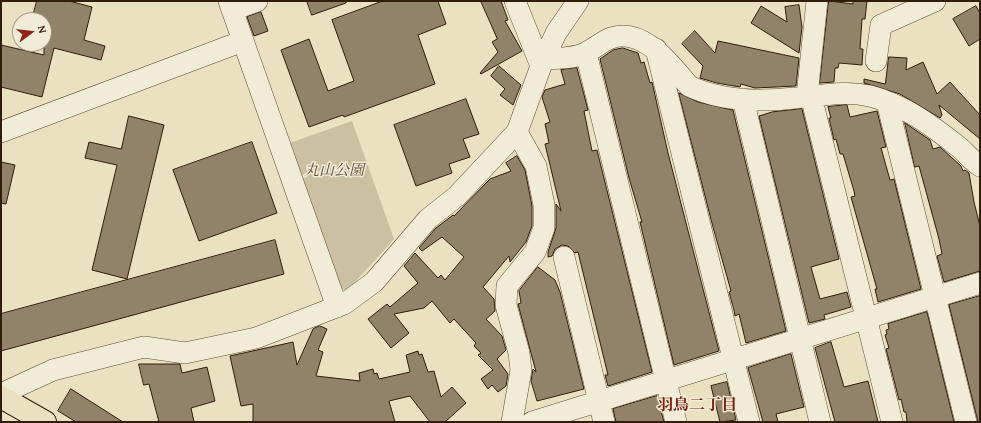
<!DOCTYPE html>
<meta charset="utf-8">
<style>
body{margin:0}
#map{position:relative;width:981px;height:423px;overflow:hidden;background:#eae1c1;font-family:"Gentium Book Plus",serif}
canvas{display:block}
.frame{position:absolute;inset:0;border:2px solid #321c0b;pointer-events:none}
.north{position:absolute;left:12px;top:12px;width:40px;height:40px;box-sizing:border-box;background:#f1ecd7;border:1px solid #a59985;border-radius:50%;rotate:75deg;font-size:11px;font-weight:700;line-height:16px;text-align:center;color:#321c0b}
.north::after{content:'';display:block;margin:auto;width:14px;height:18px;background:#8f2418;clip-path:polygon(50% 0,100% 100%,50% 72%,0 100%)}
</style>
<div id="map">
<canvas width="981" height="423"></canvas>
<div class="frame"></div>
<div class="north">N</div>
</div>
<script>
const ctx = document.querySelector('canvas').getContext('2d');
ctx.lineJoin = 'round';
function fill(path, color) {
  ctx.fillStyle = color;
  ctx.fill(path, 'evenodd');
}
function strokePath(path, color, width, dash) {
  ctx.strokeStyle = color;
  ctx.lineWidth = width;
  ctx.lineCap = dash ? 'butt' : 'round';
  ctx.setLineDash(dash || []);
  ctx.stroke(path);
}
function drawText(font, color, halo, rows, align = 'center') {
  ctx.font = font + ' "Gentium Book Plus","Noto Serif JP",serif';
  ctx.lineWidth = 3;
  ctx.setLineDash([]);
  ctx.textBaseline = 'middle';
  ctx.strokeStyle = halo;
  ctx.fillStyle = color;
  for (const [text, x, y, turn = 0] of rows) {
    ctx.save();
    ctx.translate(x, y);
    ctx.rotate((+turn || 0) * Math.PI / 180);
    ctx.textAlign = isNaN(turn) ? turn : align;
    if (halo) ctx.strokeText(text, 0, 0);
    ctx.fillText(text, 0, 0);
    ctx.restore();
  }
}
fill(new Path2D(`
 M352,121L394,239L348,290L342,289L287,144Z`), '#cbc0a2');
const building = new Path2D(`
 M37,1H69L92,7L84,40L105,46L101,60L54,48L42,97L1,87V45L44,55V20H32Z
 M307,1H346V3L312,15Z
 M383,1H438L446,24L418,35L435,84L344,117L343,115L309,127L281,50L309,39L328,91L354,81L332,20Z
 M481,1H501L508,20L505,21L522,51L481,74L480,73L498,52L492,42L497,39Z
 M829,1L853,4V1H867L865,19H862L860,49H863L862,65L839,63L838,68H835L834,82L820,83Z
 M799,5L802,27L799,53L751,23L761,6L787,22L785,7Z
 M976,6L980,13V39L969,46L953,19Z
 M261,12L268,31L254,36L247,17Z
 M695,31L715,53L718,41L799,58L796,86L755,88L741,84L740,87L717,83L700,78L703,66L682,44Z
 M623,48L638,53L641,63L644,62L650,83L652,82L668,153L719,351L674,365L640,222H642L629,178L600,59L613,50Z
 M889,57L907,58L906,70L923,62L937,94L950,82L980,115V139L939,105L942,115L940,118L900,94L864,83V79L885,84Z
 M499,66L521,85L513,105L500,95L505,89L491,76Z
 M577,68L588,110L584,111L592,151L597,150L652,372L608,386L605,375H608L578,252L575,253L568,246L562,245L555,249L552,256L548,257V252L556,228V204L561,211L545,144L549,143L545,124L550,122L542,97L545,90L565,84L561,70Z
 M679,93L698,102L733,110L786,331L746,343L739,314L735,316L734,310L729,292L731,291L713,227Z
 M466,99L479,134L463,139L470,157L449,164L452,173L416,186L394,125Z
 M847,105L850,117L877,111L886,147L881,148L890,180L894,179L921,289L878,302L875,289H877L851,197L855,196L854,191L843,154H840L836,139L834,140L829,118H831L828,107Z
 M802,109L839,259L811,267L820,299L847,292L851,307L824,315L825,319L809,323L759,116L772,112Z
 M129,116L164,125L127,279L92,270L117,165L85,158L89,142L121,149Z
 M905,123L930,140L933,149L940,147L961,166L963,171L965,170L969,173L974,202L980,226V271L944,282L937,256L942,254L939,239L919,166L915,167Z
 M252,142L277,213L199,241L173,170Z
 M517,156L525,170L532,206V226L526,242L510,262L509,256L483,287L494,299L495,311L486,319L502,336L506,350L497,359L508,374L506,386L498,392L492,385L488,389L481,379L493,370L478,355L481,353L474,346L476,343L454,319L450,323L432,301L424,308L394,314L409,333L391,348L368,319L387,304L390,307L418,283L404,266L415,253L438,278L441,275L445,280L464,257L442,237L422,251L419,248L436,228L453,215L454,216L490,179L511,171L506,163Z
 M1,162L15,165L6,204L1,203Z
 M275,240L284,274L1,351V314Z
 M538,267L555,280L560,292L584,389L537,401L531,381L533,369L536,372L518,304L521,303L519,291Z
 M980,296V422H978L949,305Z
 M927,312L954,422H907L906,412H904L901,399L899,400L886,349L889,348L885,335L887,334L886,330L889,329L888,324Z
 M320,326L327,329L318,350L323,352L316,376L360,381L359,373L373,369L374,374L377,373L379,379L410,372L406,355L418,351L419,355L422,354L428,372L434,371L441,397L452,387L466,403L445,422H430L410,396L389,401L395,422H253V404L241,406L230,356L293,342L297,365L313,329Z
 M831,342L844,387L868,381L878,422H835L815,348Z
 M791,354L804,407L776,414L778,422H763L748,368Z
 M139,364H180L182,373L207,367L215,401L191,408L194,422H159L149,384L144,385Z
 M727,382L736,420L720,422L711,386Z
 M71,389L123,422H76L58,411Z
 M657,396L664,422H616L613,409Z`);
fill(building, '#92826a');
strokePath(building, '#321c0b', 1);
const minor = new Path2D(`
 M229,1L337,307
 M515,1L541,66
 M232,10L257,1
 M656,49L749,422
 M586,53L676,422
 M545,59C559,58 575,59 587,52C595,48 603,41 611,38C644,27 671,65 689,86C721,101 761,102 795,98C821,96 844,90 870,96C903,104 934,127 960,148C967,154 972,161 980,166
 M876,61L881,25L935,1
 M807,96L817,1
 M811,96L892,422
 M743,99L820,422
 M887,102L966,422
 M1,132L243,41
 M564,257L604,422
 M1,394L53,370L144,347L185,353L256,338L344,304L374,282L428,219L457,196L517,132L541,66L556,33L578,1
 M512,422L521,370L519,353L506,305L507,286L535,252L544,228V205L536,166L517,132
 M532,422L980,283`);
const major = new Path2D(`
 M1,397L45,422`);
strokePath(minor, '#604d38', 22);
strokePath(major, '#321c0b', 24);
strokePath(minor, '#f1ecd7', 21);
strokePath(major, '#eae1c1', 22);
drawText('italic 15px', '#604d38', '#f1ecd7', [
 ["丸山公園",334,171]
]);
drawText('bold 16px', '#7a1f14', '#f1ecd7', [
 ["羽鳥二丁目",697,406]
]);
</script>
